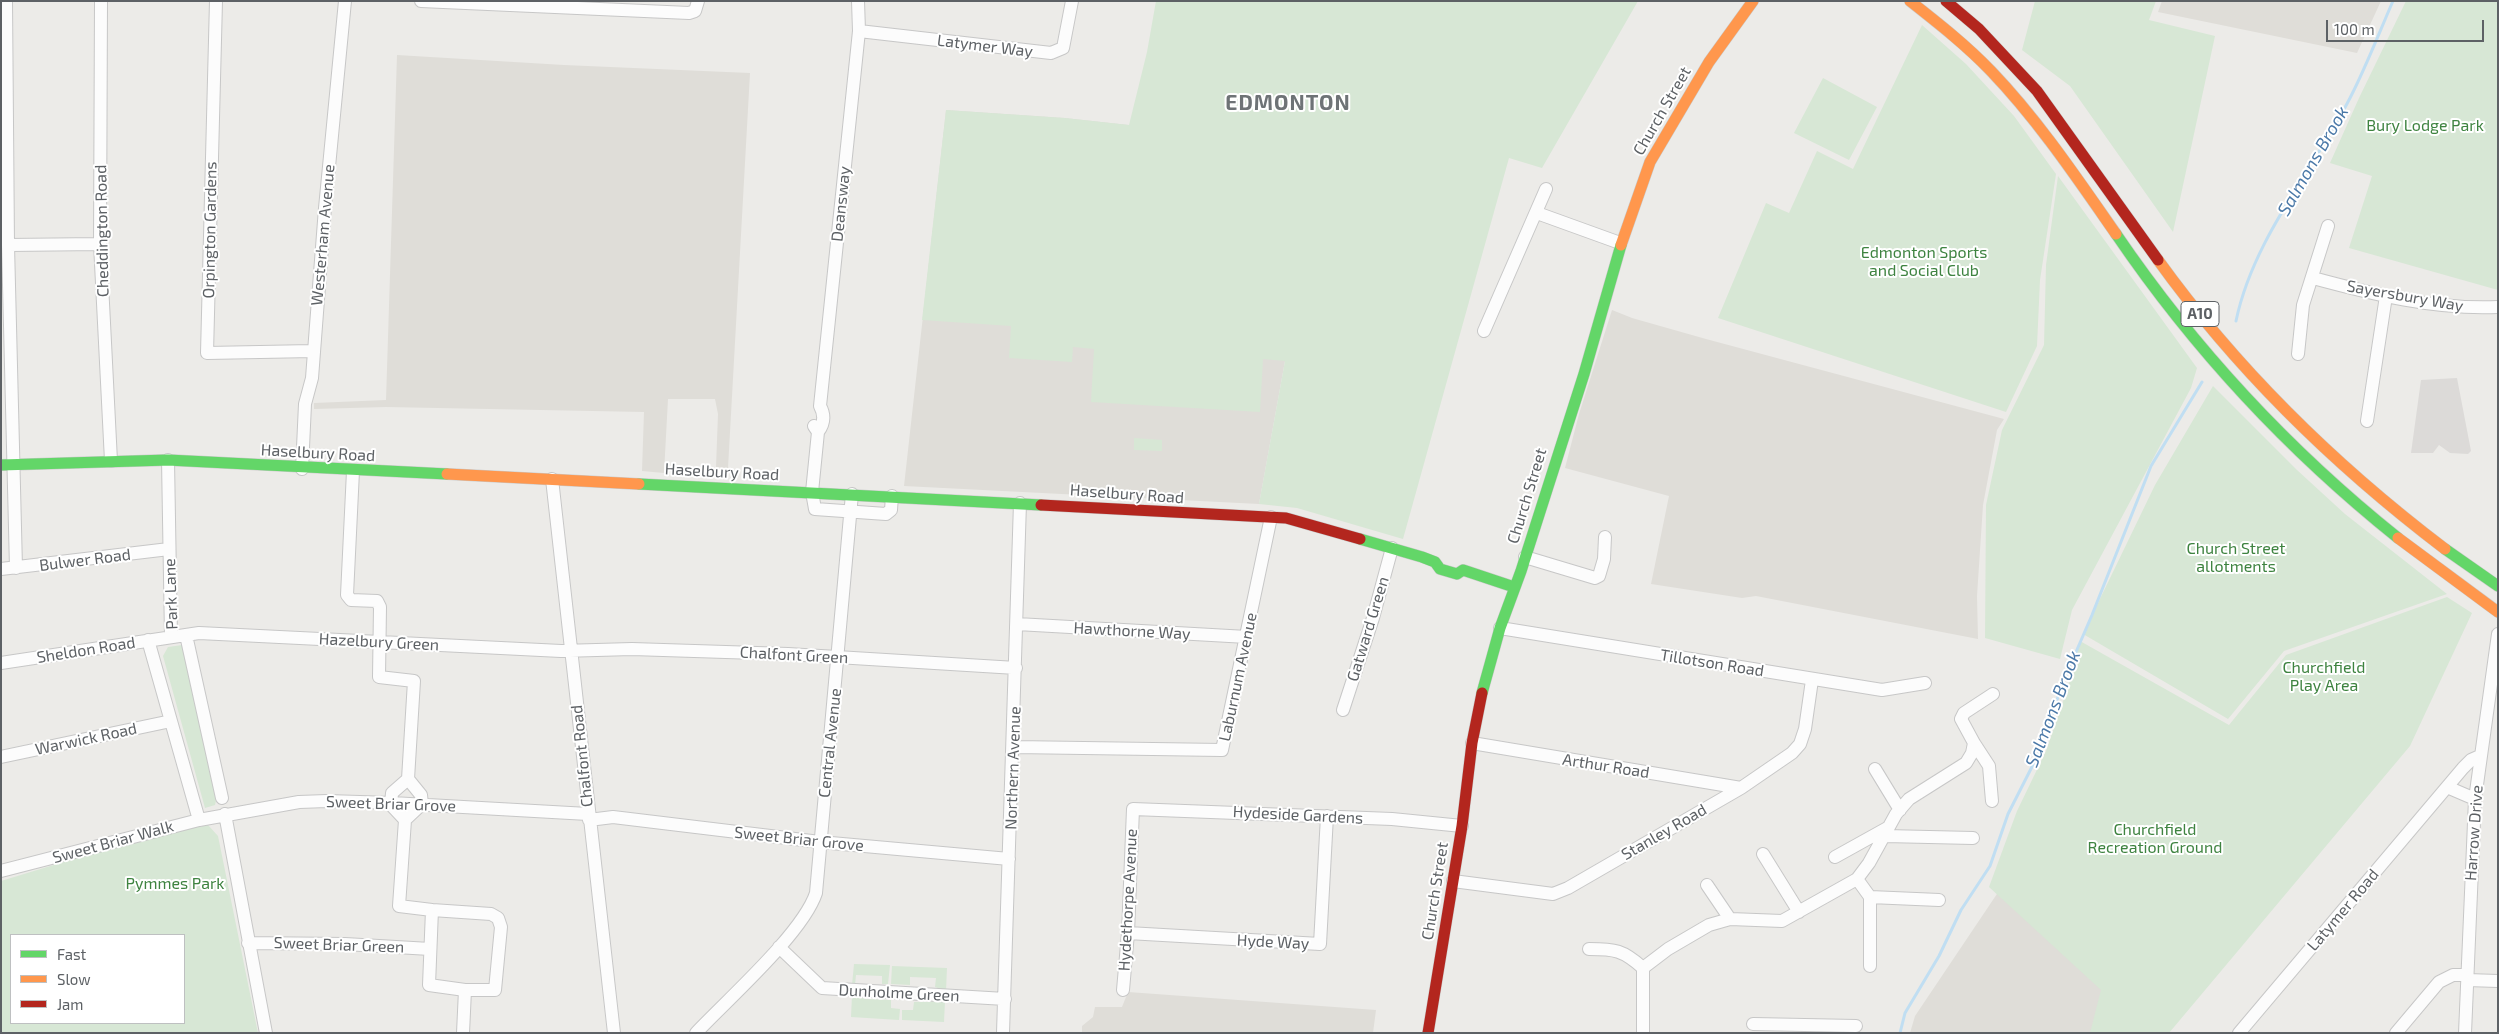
<!DOCTYPE html>
<style>
body{margin:0}
#map{position:relative;width:2499px;height:1034px;overflow:hidden;background:#ecebe8;font-family:"Exo 2",sans-serif}
canvas{display:block}
.frame{position:absolute;inset:0;border:2px solid #5d6165;pointer-events:none}
.legend{position:absolute;left:10px;top:934px;width:175px;height:90px;box-sizing:border-box;background:#fff;border:1px solid #bec0c1;margin:0;padding:6px 9px;list-style:none;font-size:15px;color:#5d6165}
.legend li{display:flex;align-items:center;gap:10px;height:25px}
.legend b{width:25px;border:1px solid #bec0c1}
.scale{position:absolute;left:2326px;top:20px;width:158px;height:22px;box-sizing:border-box;border:2px solid #5d6165;border-top:0;padding-left:6px;font-size:15px;line-height:18px;white-space:nowrap;color:#5d6165;-webkit-text-stroke:4px #fff;paint-order:stroke}
</style>
<div id="map">
<canvas width="2499" height="1034"></canvas>
<div class="frame"></div>
<ul class="legend">
<li><b style="height:6px;background:#63d668"></b>Fast</li>
<li><b style="height:6px;background:#ff974d"></b>Slow</li>
<li><b style="height:6px;background:#b3261e"></b>Jam</li>
</ul>
<div class="scale">100 m</div>
</div>
<script>
const ctx = document.querySelector('canvas').getContext('2d');
ctx.lineJoin = 'round';
function fill(path, color) {
  ctx.fillStyle = color;
  ctx.fill(path, 'evenodd');
}
function strokePath(path, color, width, dash) {
  ctx.strokeStyle = color;
  ctx.lineWidth = width;
  ctx.lineCap = dash ? 'butt' : 'round';
  ctx.setLineDash(dash || []);
  ctx.stroke(path);
}
function drawText(font, color, halo, rows, align = 'center') {
  ctx.font = font + ' "Exo 2",sans-serif';
  ctx.lineWidth = 4;
  ctx.setLineDash([]);
  ctx.textBaseline = 'middle';
  ctx.strokeStyle = halo;
  ctx.fillStyle = color;
  for (const [text, x, y, turn = 0] of rows) {
    ctx.save();
    ctx.translate(x, y);
    ctx.rotate((+turn || 0) * Math.PI / 180);
    ctx.textAlign = isNaN(turn) ? turn : align;
    if (halo) ctx.strokeText(text, 0, 0);
    ctx.fillText(text, 0, 0);
    ctx.restore();
  }
}
fill(new Path2D(`
 M2457,378L2471,451L2468,454L2450,453L2439,445L2433,453H2411L2421,380Z`), '#dcdad8');
fill(new Path2D(`
 M2162,1H2381L2357,53L2158,12Z
 M397,55L564,65L750,73L728,468L716,467L718,414L715,399H668L664,473L642,471L644,412L386,407L314,409V403L386,400Z
 M946,110L1065,118L1129,125L1285,361L1259,504L904,486Z
 M1612,310L1632,318L1706,339L2004,419L1997,430L1983,505L1977,596L1978,639L1756,596L1742,598L1651,584L1669,496L1565,468L1579,414Z
 M2009,876L2165,1033H1910L1915,1016Z
 M1128,992L1376,1010L1373,1033H1082V1026L1093,1017L1095,1007H1122Z`), '#dfddd8');
fill(new Path2D(`
 M1156,1H1638L1542,168L1509,158L1403,539L1297,508L1259,504L1285,361L1263,359L1260,412L1091,402L1094,349L1073,347L1072,362L1009,358L1011,326L922,320L946,110L1065,118L1129,125L1147,52Z
 M2035,1H2156L2149,20L2215,36L2173,232L2070,86L2022,50Z
 M2406,1H2498V290L2349,248L2372,176L2330,163L2359,98Z
 M1922,25L1966,64L2014,116L2056,174L2040,280L2037,346L2006,412L1718,318L1766,203L1789,213L1817,151L1853,169Z
 M1823,78L1877,107L1849,160L1794,133Z
 M2058,176L2197,368L2191,388L2072,610L2060,659L1985,638L1986,505L2002,430L2044,345L2046,265Z
 M2213,386L2297,470L2345,514L2447,594L2284,651L2228,719L2083,634L2155,485Z
 M1134,438L1162,440V451L1134,450Z
 M2447,597L2472,613L2410,746L2169,1033H2090L2101,990L1989,887L2017,811L2046,751L2068,687L2080,641L2229,725L2286,655Z
 M182,645L185,648L216,801L215,805L205,808L163,656L168,647Z
 M208,825L218,836L258,1033H1V881L139,839ZM11,935H184V1023H11Z
 M854,964L890,965L888,984H882V976L856,975L855,985H852Z
 M892,966L947,968L946,991L935,987L936,978L910,977V985L891,984Z
 M852,995L866,999L891,1000V1008L900,1009L899,1020L851,1017Z
 M945,1001L944,1022L902,1020V1010H913L914,1002Z`), '#d7e7d5');
strokePath(new Path2D(`
 M2236,321C2253,239 2312,172 2350,98C2366,67 2379,33 2393,1
 M1900,1033L1905,1013L1939,956L1961,910L1990,866L2008,814L2040,751L2063,682L2092,615L2151,466L2202,382`), '#c0def2', 3);
const street = new Path2D(`
 M6,1L8,245L16,568
 M101,1L100,244L111,461
 M216,1L207,353L313,351
 M421,1L689,13L695,11L698,1
 M859,31L1051,53L1063,48L1072,1
 M1537,213L1620,243
 M8,245L100,244
 M2313,278C2372,294 2436,310 2498,307
 M1484,331L1546,189
 M2298,354L2303,305L2328,226
 M2367,421L2386,296
 M814,426L818,432L812,492L815,509L886,514L891,510L892,496
 M818,432C824,424 825,415 820,406L859,31L858,1
 M168,460L171,637
 M302,469L305,404L312,378L325,208L345,1
 M353,471L347,595L351,600L377,601L380,607L379,677L414,681L408,779
 M552,479L614,1033
 M1525,557L1595,578L1599,576L1604,559L1605,537
 M1,569L169,549
 M1017,624L1247,637
 M1500,628L1882,690L1925,683
 M186,635L222,798
 M148,640L199,820
 M1,663L199,633L561,651L632,649L788,654L1016,668
 M1343,710L1373,618L1392,548
 M1472,743L1741,788
 M1974,743L1989,766L1992,801
 M1014,747L1222,750L1271,517
 M1,757L171,721
 M1875,769L1900,810
 M408,779L421,795L422,804L405,820L391,805L392,793Z
 M2447,787L2475,799
 M225,814L266,1033
 M405,820L399,906L432,910
 M589,820L613,817L820,842L1009,859
 M1885,836L1973,838
 M1763,854L1799,912
 M1835,857L1889,827
 M1,871L199,820L299,802L327,801L392,803L588,814
 M1857,879L1870,897V966
 M1453,881L1553,894L1568,888L1741,788L1792,753L1800,744L1805,729L1812,680
 M1707,885L1730,919
 M1870,897L1939,900
 M432,910L491,914L498,918L501,927L495,990H465L429,985Z
 M1128,933L1320,944L1327,816
 M248,943L345,944L430,949
 M779,947L822,988L1005,999
 M1589,949C1615,949 1623,950 1643,968V1033
 M1643,968L1668,949L1709,925L1730,919L1782,921L1857,879L1869,863L1896,814L1909,799L1966,763L1972,753L1974,743L1961,719L1964,713L1993,694
 M2467,980L2498,981
 M1123,990L1128,933L1133,809L1392,819L1462,826
 M1753,1024L1856,1026
 M463,1033L465,990
 M696,1033C727,1000 803,933 816,893L852,494
 M1003,1033L1020,503
 M2239,1033L2463,768L2471,760L2480,756
 M2396,1033L2439,982L2453,975H2467
 M2465,1033L2475,799L2498,634`);
const fast = new Path2D(`
 M2116,234C2195,350 2288,450 2398,538
 M1,465L168,460L447,474
 M639,484L1041,505
 M1360,539L1422,557L1435,562L1440,569L1457,574L1463,570L1514,587
 M2445,549L2498,586
 M1482,693L1500,628L1521,571L1584,374L1621,245`);
const slow = new Path2D(`
 M1910,1C1938,23 1966,45 1991,71C2038,120 2077,178 2116,234
 M1621,245L1650,162L1709,62L1753,1
 M2158,260C2238,371 2337,467 2445,549
 M447,474L639,484
 M2398,538L2498,612`);
const jam = new Path2D(`
 M1946,1L1979,29L2037,91L2158,260
 M1041,505L1286,518L1360,539
 M1428,1033L1462,826L1472,743L1482,693`);
strokePath(street, '#c7c7c7', 14);
strokePath(fast, '#c9c9c9', 12);
strokePath(slow, '#c9c9c9', 12);
strokePath(jam, '#c9c9c9', 12);
strokePath(street, '#fcfcfc', 12);
strokePath(fast, '#63d668', 11);
strokePath(slow, '#ff974d', 11);
strokePath(jam, '#b3261e', 11);
for (const [x, y, w] of [
 [2200,314,38]
]) {
  const box = new Path2D();
  box.roundRect(x - w / 2, y - 12.5, w, 25, 4);
  ctx.fillStyle = '#fff';
  ctx.fill(box);
  strokePath(box, '#5d6165', 1);
}
drawText('bold 15px', '#5d6165', null, [
 ["A10",2200,314]
]);
drawText('16px', '#5d6165', '#fff', [
 ["Latymer Way",985,46,7],
 ["Church Street",1662,111,-60],
 ["Deansway",841,204,-84],
 ["Orpington Gardens",210,230,-89],
 ["Cheddington Road",102,231,-91],
 ["Westerham Avenue",323,235,-85],
 ["Sayersbury Way",2405,296,10],
 ["Haselbury Road",318,453,3],
 ["Haselbury Road",722,472,3],
 ["Haselbury Road",1127,494,4],
 ["Church Street",1527,496,-73],
 ["Bulwer Road",85,560,-7],
 ["Park Lane",171,594,-92],
 ["Gatward Green",1368,629,-73],
 ["Hawthorne Way",1132,631,3],
 ["Hazelbury Green",379,642,3],
 ["Sheldon Road",86,650,-9],
 ["Chalfont Green",794,655,3],
 ["Tillotson Road",1712,663,9],
 ["Laburnum Avenue",1238,677,-78],
 ["Warwick Road",86,739,-12],
 ["Central Avenue",830,743,-84],
 ["Chalfont Road",582,756,-96],
 ["Arthur Road",1606,766,9],
 ["Northern Avenue",1013,768,-88],
 ["Sweet Briar Grove",391,804,2],
 ["Hydeside Gardens",1298,815,3],
 ["Stanley Road",1664,832,-30],
 ["Harrow Drive",2474,833,-86],
 ["Sweet Briar Grove",799,839,6],
 ["Sweet Briar Walk",113,842,-15],
 ["Church Street",1435,891,-81],
 ["Hydethorpe Avenue",1128,900,-87],
 ["Latymer Road",2343,910,-50],
 ["Hyde Way",1273,942,3],
 ["Sweet Briar Green",339,945,2],
 ["Dunholme Green",899,993,3]
]);
drawText('16px', '#3e8340', '#fff', [
 ["Bury Lodge Park",2425,126],
 ["Edmonton Sports",1924,253],
 ["and Social Club",1924,271],
 ["Church Street",2236,549],
 ["allotments",2236,567],
 ["Churchfield",2324,668],
 ["Play Area",2324,686],
 ["Churchfield",2155,830],
 ["Recreation Ground",2155,848],
 ["Pymmes Park",175,884]
]);
drawText('italic 18px', '#4b79a8', '#fff', [
 ["Salmons Brook",2313,161,-60],
 ["Salmons Brook",2053,709,-69]
]);
ctx.letterSpacing = '1px';
drawText('bold 21px', '#6e7376', '#fff', [
 ["EDMONTON",1288,103]
]);
ctx.letterSpacing = '0px';
</script>
